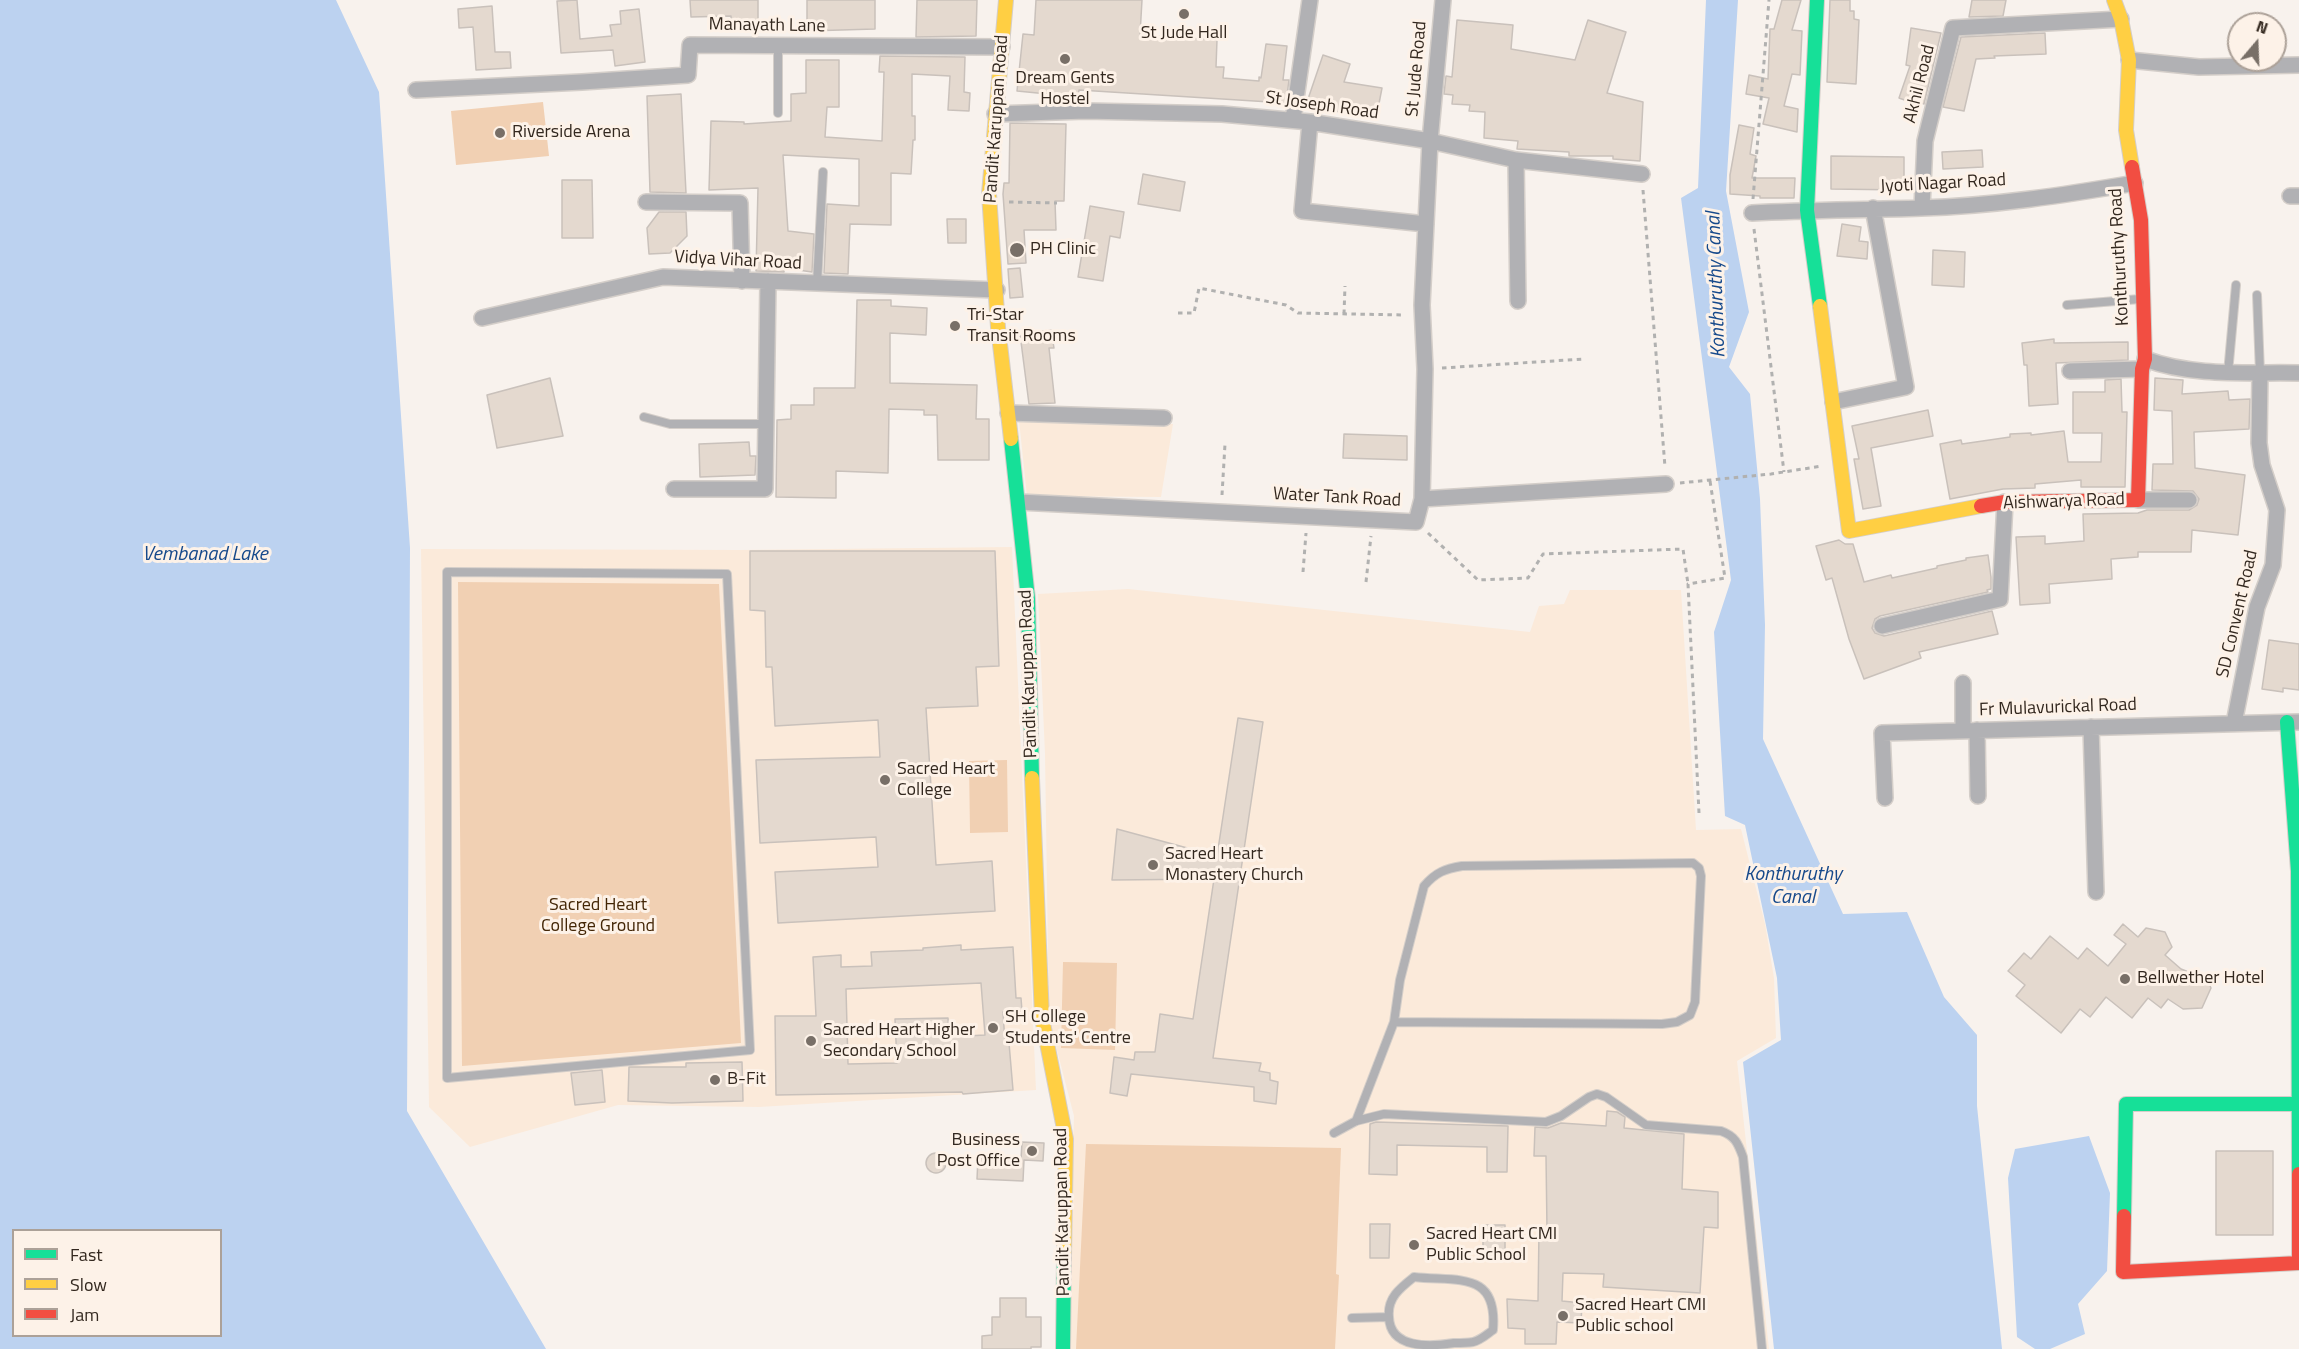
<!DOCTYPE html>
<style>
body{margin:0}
#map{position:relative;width:2299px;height:1349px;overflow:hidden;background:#f8f2ed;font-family:"Titillium Web",sans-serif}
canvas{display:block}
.legend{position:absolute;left:12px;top:1229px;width:210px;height:108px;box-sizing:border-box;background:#fdf2e8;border:2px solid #aca198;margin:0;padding:8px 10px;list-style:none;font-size:18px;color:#33281f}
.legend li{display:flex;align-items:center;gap:12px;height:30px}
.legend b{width:30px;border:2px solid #aca198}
.north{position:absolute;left:2227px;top:12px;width:60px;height:60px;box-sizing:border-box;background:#fdf2e8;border:2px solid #aca198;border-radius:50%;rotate:19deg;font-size:16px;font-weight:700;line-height:24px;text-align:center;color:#33281f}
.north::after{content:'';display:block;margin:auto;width:21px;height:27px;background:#786f67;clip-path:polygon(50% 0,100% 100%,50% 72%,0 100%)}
</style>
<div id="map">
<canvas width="2299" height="1349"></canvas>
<ul class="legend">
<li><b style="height:8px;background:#16e098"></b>Fast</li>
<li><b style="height:8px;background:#ffcf43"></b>Slow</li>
<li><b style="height:8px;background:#f24e42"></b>Jam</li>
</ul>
<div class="north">N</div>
</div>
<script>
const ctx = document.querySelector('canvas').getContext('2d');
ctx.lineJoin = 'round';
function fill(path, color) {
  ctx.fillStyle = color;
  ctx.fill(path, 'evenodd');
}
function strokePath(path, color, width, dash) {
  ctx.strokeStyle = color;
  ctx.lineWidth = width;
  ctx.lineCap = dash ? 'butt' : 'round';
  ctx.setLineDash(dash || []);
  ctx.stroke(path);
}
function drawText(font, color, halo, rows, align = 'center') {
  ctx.font = font + ' "Titillium Web",sans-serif';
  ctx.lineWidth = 6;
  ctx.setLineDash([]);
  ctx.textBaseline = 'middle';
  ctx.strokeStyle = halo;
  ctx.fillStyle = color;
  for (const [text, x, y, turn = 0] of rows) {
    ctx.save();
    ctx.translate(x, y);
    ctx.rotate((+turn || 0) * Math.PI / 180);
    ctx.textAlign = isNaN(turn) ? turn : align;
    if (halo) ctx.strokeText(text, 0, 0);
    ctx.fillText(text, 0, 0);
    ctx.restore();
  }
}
fill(new Path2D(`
 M1019,420L1173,424L1161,497L1027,496Z
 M1012,547L1036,1090L759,1107L618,1105L470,1147L429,1107L421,549L740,550Z
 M1128,589L1530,632L1539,606L1564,604L1570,590H1681L1696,830L1741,829L1765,924L1774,978L1776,1038L1737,1061L1769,1349H1067L1074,1116L1049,1019L1045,754L1038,594Z`), '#fbeada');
fill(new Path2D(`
 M543,102L549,156L456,165L451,111Z
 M458,582L719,584L741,1043L462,1066Z
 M1007,760L1008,832L970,833L969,761Z
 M1063,962L1117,963L1115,1050L1061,1048Z
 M1086,1144L1341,1148L1336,1274L1339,1275L1335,1349H1076Z`), '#f1d0b3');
fill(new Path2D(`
 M0,0H336L379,92L410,548L407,1111L546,1349H0ZM220,1230V1336H14V1230Z
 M1706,0H1738L1726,191L1749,312L1729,367L1750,394L1760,499L1765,625L1763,739L1843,914L1907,912L1944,997L1977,1035V1106L2002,1349H1774L1743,1062L1781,1040L1777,978L1745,825L1725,816L1714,632L1731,580L1681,198L1698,188Z
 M2089,1136L2110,1193L2107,1271L2078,1304L2085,1334L2050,1349H2035L2017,1337L2008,1178L2015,1149Z`), '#bcd2f0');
const building = new Path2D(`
 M577,0L580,39L612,36L610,25L621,24L620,11L639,9L645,62L615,66L613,50L561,53L557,1Z
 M690,0H758V20H746V29H732L731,16L691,17Z
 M807,0H875V29L807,31Z
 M917,0H977L976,36L916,37Z
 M1036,0H1142L1140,35L1217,40L1216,67H1224L1223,78L1259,81V77L1261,78L1266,44L1287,46L1283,80H1289L1286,103L1079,90L1078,97L1017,91L1023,34L1034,35Z
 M1782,0H1801L1792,30L1802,31L1800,75L1792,74L1784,106L1798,109L1797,132L1763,124L1769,98L1746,94L1749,75L1768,79L1770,29H1774Z
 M1830,0H1850V11H1854V19L1859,20L1856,84L1827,82Z
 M1972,0H2006L2003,16L1969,17Z
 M492,6L495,52H510L511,68L476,70L473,27L459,28L458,9Z
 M1457,20L1513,25L1511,49L1575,60L1588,20L1626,32L1607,93L1643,102L1640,161L1613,159V156H1569V152L1517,149L1518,141L1484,138L1485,112L1469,111L1470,105L1452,104L1453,95L1444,94L1446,76L1452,77Z
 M1911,28L1941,33L1924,104L1919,102L1918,105L1899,98L1910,66L1906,65Z
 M2045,33L2046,54L1994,56L1995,58L1976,59L1964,111L1943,107L1961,37Z
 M1323,55L1350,64L1344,82L1382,88L1376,119L1335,111L1307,102Z
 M880,56L965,57L964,92L970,93L969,111L948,110L950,76L912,74V116H915V140H913L911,174L891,173V225L850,224L848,274L824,273L827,204L859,206V159L783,155L788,231L814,234L812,272L784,268V272L756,271L758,188L709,190L711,121L744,122V124L791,121V94L806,93V60H839V107H827L825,137L882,141L884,72H879Z
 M681,94L686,193L650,192L647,96Z
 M1010,123L1066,124L1064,201H1055L1056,230H1024L1026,263L1008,264L1003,194L1004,183H1009Z
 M1739,125L1754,128L1750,154L1756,156L1752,178H1795L1794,198H1760V196L1730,194V175Z
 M1982,150L1983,167L1943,169L1942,152Z
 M1831,156L1904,157V190L1831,189Z
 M1143,174L1185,182L1180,211L1138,204Z
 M562,180H592L593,238H562Z
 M1090,206L1124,212L1120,238L1110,236L1103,281L1078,277Z
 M659,212H686L687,236L670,253L649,254L647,228Z
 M947,219H966V243H948Z
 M1842,224L1861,227L1859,241L1868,242L1867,259L1837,256Z
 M1933,250L1965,252L1964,287L1932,285Z
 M1020,268L1023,297L1010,298L1008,269Z
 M857,300H891V306L927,308L926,335L890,333V383L977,385L976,419H989V460H938L937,415H924V410L889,409L888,473L836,471V498L776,497L777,420L791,419V405H814V388H855Z
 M1051,330L1054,348H1049L1055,403L1029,404L1020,334Z
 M2054,339V343L2128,342V360L2056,363L2058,404L2029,406L2027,365H2024L2022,343Z
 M550,378L563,436L497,448L487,395Z
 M2155,378L2183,380L2182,394L2228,391L2229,400L2250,399L2249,429L2194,432L2195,468L2245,475L2238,535L2192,530L2191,552H2138V557L2111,559L2112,579L2049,584L2050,603L2020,605L2016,537L2045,536V544L2084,541L2083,514L2138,513L2147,510H2189L2197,505L2199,499L2193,491L2152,490L2153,464H2173L2172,411L2154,410Z
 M2121,379L2122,412H2127L2125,487H2081V480L2035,484V488L2003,489L1950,499L1940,444L1961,440L1962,444L2010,437V434L2031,433V435L2064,431L2068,462H2101L2102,433H2073V392H2105V380Z
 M1928,410L1933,436L1871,448L1881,506L1863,509L1854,459H1859L1852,426Z
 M1344,434L1407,436V460L1343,458Z
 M749,442L750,456H756L755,475L700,477L699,444Z
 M1839,540L1845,544H1853L1864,582L1891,575L1892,578L1937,568V566L1966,560V558L1988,555L1991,577V589L1987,590L1988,592L1880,616L1875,619L1872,628L1875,633L1884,636L1992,611L1998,634L1919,652L1921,658L1864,679L1849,639L1832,578L1826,580L1816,546Z
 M750,551H995L999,666L976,667L978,706L926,708L936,865L992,861L995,911L778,923L775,872L878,867L876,837L760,843L756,760L880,757L878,720L775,726L772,667H766L765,611L750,610Z
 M2269,640L2299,644V690L2283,688V692L2262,689Z
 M1238,718L1263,722L1213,1058L1261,1063L1259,1071L1270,1073V1080L1278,1082L1276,1104L1254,1101V1087L1131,1074L1127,1096L1110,1093L1114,1057L1134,1060L1135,1052H1155L1160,1014L1193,1019L1214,879L1112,880L1117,829L1217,856Z
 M2123,924L2138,937L2146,928L2165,932L2172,947L2165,955L2181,969L2207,979L2211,988L2202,1008L2183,1009L2168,999L2161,1008L2148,998L2132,1018L2106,997L2090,1017L2080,1009L2061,1033L2016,996L2025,985L2008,971L2024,953L2031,959L2050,936L2078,959L2087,948L2108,966L2126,944L2114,935Z
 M961,945V950L1013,947L1016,998H1021L1022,1011L1003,1012L1005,1043H1009L1013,1090L963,1094L962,1092L776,1095L775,1016H816L813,957L841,955V967L872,966L871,952L923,950V948ZM981,983L985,1035L949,1037L948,1018L895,1019L897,1063L848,1064L846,989Z
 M742,1062L743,1101L672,1103L628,1101L629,1067H686V1063Z
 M602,1070L605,1102L575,1105L571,1073Z
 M1607,1111L1617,1112L1625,1117L1624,1128L1684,1134L1682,1189L1718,1192V1228L1704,1227L1700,1293L1603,1287L1604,1274L1563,1273L1562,1301L1582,1303L1581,1323L1557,1322L1556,1344H1525V1329L1508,1328L1507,1299L1538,1301L1539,1231L1547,1230L1546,1156H1534L1535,1127L1548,1128L1561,1123L1606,1126Z
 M1376,1122L1508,1126L1507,1172H1487V1147L1397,1145V1175L1369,1174L1370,1124Z
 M1022,1142L1044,1143L1043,1161L1024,1160L1023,1181L977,1179L978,1158L1021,1160Z
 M2216,1151H2273V1235H2216Z
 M926 1163a10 10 0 1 1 20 0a10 10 0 1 1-20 0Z
 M1370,1224H1390L1389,1258H1370Z
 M1483,1225H1505V1259H1483Z
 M1000,1298H1026V1317H1041V1347H1031V1349H982V1336L992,1335V1317H1000Z`);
fill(building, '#e4d9cf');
strokePath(building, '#c9c1bb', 1.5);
const lane = new Path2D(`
 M778,46V113
 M817,284L823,172
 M2257,295L2260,373
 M2067,305L2140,299
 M2228,373L2236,285
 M644,417L670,424H766
 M447,572L727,574L750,1050L447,1078Z
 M1356,1121L1394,1022L1400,980L1424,886C1436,872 1445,869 1462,866L1693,863L1699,868L1701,876L1695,1002L1690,1015L1677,1022L1662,1024L1394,1022
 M1334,1133L1356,1121L1384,1114L1546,1122L1561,1116L1589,1097L1597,1094L1606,1097L1646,1125L1721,1131C1735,1136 1738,1143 1743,1157L1762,1349
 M1352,1318L1389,1317C1387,1298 1400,1288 1414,1277C1457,1282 1498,1270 1493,1330C1486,1335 1481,1340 1473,1342C1467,1343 1460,1343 1454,1343C1430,1347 1390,1349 1389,1317`);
const street = new Path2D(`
 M2129,60L2199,67L2299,65
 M416,90L582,82L688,75L690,45L1002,47
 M995,114L1086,111L1222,114L1310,122L1430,141L1516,160L1642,174
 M1293,120L1310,0
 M1310,122L1302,211L1426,224
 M1516,160L1518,301
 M2290,196H2299
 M646,202L740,203L742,281
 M1922,208L1925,141L1953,28L2121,19
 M1752,213C1809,210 1865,210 1921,208C1993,206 2065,195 2135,183
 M482,318L663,277L997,290
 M2145,359C2193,377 2249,372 2299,373
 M2070,371L2142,369
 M1833,402L1906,387L1873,208
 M1008,413L1164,418
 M674,489H765L768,281
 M1422,499L1666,484
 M2138,500H2189
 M1019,502L1416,522L1422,499L1425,369L1422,305L1430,141L1443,0
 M1882,626L2000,599L2005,502
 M1963,683V731
 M2234,723L2257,607L2273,565L2277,510L2262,465L2259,443L2260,373
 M2091,727L2096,892
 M1977,730L1978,796
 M1885,798L1882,733L2299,722`);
const fast = new Path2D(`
 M1817,0L1807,210L1820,306
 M1011,439L1028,599L1032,778
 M2287,722L2298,871L2299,1174
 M2124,1216L2126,1104H2299
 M1063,1349L1064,1256`);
const slow = new Path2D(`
 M1006,0L989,194L998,327L1011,439
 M2114,0L2121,19L2129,60L2126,130L2132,167
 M1820,306L1849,531L1981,506
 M1032,778L1042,1018L1066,1139L1064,1256`);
const jam = new Path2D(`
 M1981,506L2005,502L2138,500L2142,369L2145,359L2141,220L2132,167
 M2124,1216L2123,1272L2299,1263V1174`);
strokePath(lane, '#d4cec9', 10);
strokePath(street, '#d4cec9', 18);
strokePath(fast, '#d4cec9', 16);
strokePath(slow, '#d4cec9', 16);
strokePath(jam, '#d4cec9', 16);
strokePath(new Path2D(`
 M1643,190L1665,467
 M1753,199L1769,0
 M1009,202L1057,203
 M1754,229L1784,472
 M1178,313H1194L1199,288L1286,305L1298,313L1405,315
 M1344,314L1345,286
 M1442,368L1584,359
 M1680,483L1771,474L1822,466
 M1222,495L1225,444
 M1428,533L1478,580L1528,578L1543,554L1683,549L1688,584
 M1303,572L1306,533
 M1366,582L1371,536
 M1699,813L1688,584L1725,578L1710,481`), '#b1b1b0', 3, [4.5, 4.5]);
strokePath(lane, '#b1b1b4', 8);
strokePath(street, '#b1b1b4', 15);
strokePath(fast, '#16e098', 14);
strokePath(slow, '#ffcf43', 14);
strokePath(jam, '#f24e42', 14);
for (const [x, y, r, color] of [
 [1184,14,6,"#786f67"],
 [1065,59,6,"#786f67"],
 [500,133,6,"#786f67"],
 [1017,250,8,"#786f67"],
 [955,326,6,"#786f67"],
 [885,780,6,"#786f67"],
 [1153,865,6,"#786f67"],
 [2125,979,6,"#786f67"],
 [993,1028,6,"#786f67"],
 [811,1041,6,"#786f67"],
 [715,1080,6,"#786f67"],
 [1032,1151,6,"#786f67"],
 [1414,1245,6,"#786f67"],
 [1563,1316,6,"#786f67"]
]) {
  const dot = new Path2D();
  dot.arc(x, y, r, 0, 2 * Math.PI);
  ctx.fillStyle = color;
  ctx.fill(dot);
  strokePath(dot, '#fdf2e8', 2);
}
drawText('18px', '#33281f', '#fdf2e8', [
 ["Manayath Lane",767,26,1],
 ["St Jude Road",1417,69,-85],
 ["Akhil Road",1920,84,-76],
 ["St Joseph Road",1322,106,8],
 ["Pandit Karuppan Road",997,119,-86],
 ["Jyoti Nagar Road",1943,184,-3],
 ["Konthuruthy Road",2120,257,-93],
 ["Vidya Vihar Road",738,261,3],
 ["Water Tank Road",1337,498,3],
 ["Aishwarya Road",2064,502,-2],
 ["SD Convent Road",2238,614,-77],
 ["Pandit Karuppan Road",1029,674,-92],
 ["Fr Mulavurickal Road",2058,708,-2],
 ["Pandit Karuppan Road",1063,1212,-91]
]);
drawText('18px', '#33281f', '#fdf2e8', [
 ["St Jude Hall",1184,34,"center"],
 ["Dream Gents",1065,79,"center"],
 ["Hostel",1065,100,"center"],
 ["Riverside Arena",512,133],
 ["PH Clinic",1030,250],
 ["Tri-Star",967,316],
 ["Transit Rooms",967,337],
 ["Sacred Heart",897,770],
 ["College",897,791],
 ["Sacred Heart",1165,855],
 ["Monastery Church",1165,876],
 ["Bellwether Hotel",2137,979],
 ["SH College",1005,1018],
 ["Students' Centre",1005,1039],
 ["Sacred Heart Higher",823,1031],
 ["Secondary School",823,1052],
 ["B-Fit",727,1080],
 ["Business",1020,1141,"right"],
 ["Post Office",1020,1162,"right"],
 ["Sacred Heart CMI",1426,1235],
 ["Public School",1426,1256],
 ["Sacred Heart CMI",1575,1306],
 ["Public school",1575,1327]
], 'left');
drawText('18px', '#432606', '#fdf2e8', [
 ["Sacred Heart",598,906],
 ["College Ground",598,927]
]);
drawText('italic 20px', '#16498b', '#fdf2e8', [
 ["Konthuruthy Canal",1717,285,-92],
 ["Vembanad Lake",205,555],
 ["Konthuruthy",1793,875],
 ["Canal",1793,898]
]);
</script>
